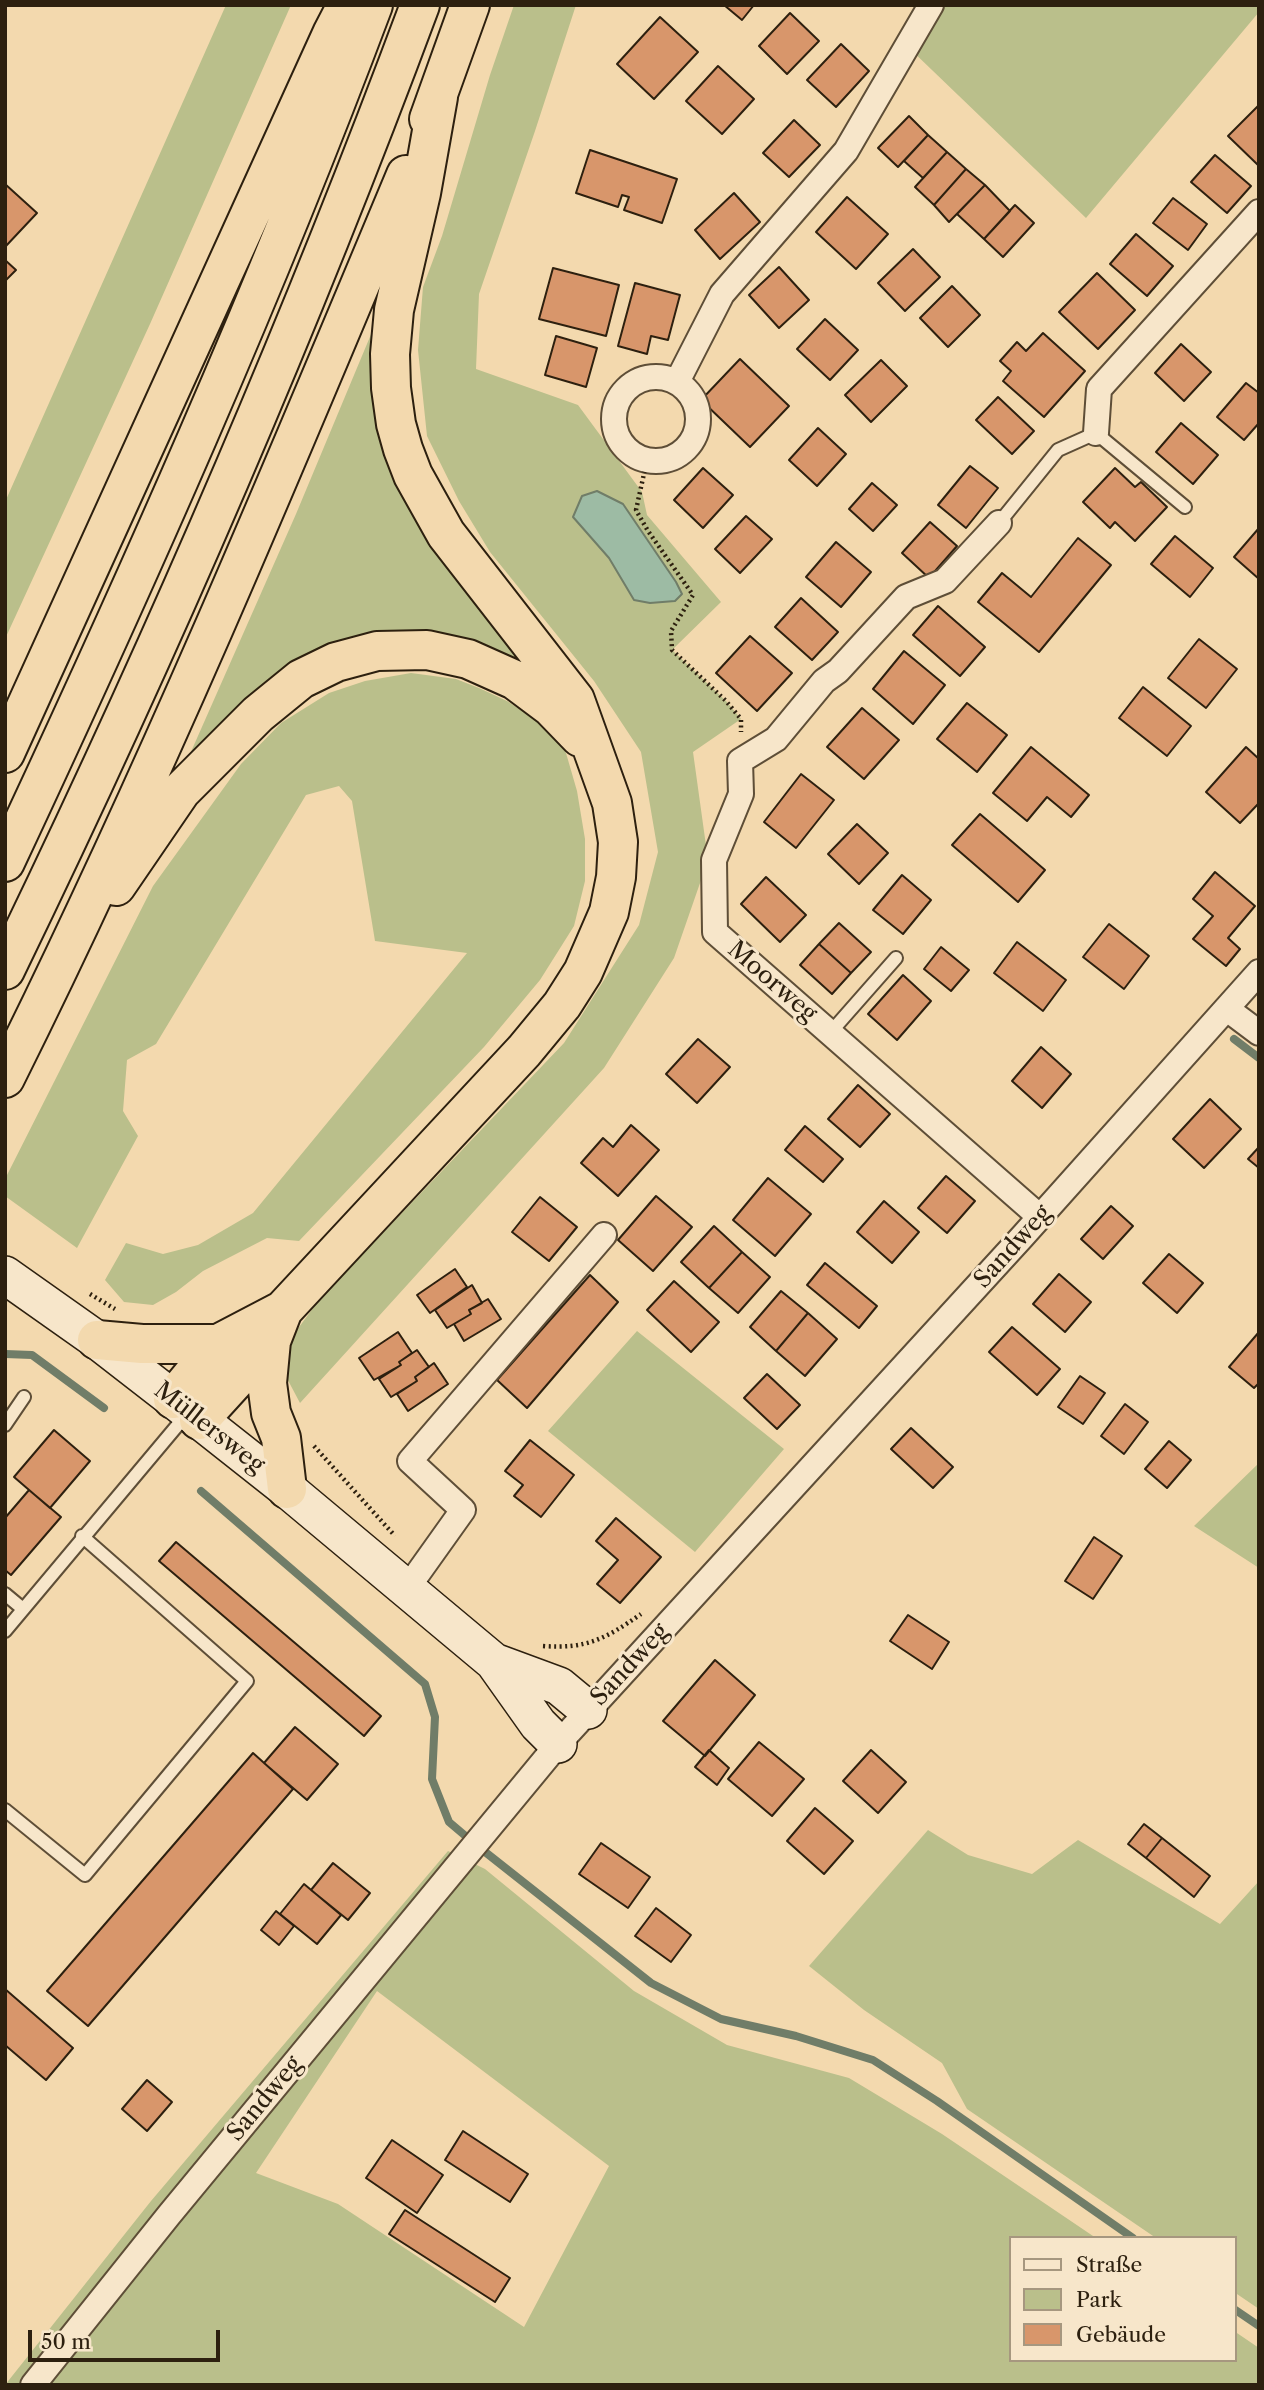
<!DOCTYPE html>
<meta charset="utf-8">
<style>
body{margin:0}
#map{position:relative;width:1264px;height:2390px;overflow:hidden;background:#f3d9ae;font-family:"Libre Caslon Text",serif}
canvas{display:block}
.frame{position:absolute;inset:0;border:7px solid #2d200f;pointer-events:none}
.legend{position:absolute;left:1009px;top:2236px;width:228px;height:126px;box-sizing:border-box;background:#f7e6ca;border:2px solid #a6977f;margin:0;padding:9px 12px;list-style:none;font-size:21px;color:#2d200f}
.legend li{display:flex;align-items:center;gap:14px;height:35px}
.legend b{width:35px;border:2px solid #a6977f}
.scale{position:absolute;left:28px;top:2330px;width:192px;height:32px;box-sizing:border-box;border:4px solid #2d200f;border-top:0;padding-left:9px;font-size:21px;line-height:24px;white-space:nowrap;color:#2d200f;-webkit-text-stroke:5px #f7e6ca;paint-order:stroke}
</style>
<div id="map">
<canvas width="1264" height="2390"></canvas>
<div class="frame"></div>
<ul class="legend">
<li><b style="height:9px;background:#f7e6ca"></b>Straße</li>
<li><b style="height:19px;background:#babf8b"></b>Park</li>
<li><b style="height:19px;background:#d8966b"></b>Gebäude</li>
</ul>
<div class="scale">50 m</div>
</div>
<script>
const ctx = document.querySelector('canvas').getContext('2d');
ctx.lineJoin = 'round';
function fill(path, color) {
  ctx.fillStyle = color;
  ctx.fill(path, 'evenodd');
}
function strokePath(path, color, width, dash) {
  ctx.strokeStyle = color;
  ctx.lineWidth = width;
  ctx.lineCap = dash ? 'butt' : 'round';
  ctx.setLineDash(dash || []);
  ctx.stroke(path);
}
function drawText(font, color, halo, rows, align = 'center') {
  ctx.font = font + ' "Libre Caslon Text",serif';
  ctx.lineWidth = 6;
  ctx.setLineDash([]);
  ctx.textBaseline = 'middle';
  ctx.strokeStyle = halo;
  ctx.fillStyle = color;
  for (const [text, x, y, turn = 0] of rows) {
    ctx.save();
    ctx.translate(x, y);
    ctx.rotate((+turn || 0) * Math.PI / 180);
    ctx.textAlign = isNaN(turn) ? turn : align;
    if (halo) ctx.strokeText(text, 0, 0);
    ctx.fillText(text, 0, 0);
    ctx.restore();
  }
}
fill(new Path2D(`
 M226,5H291L150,324L5,639V502Z
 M514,5H576L535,131L479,294L476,369L578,405L642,492L647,515L721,602L672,650L726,701L741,719L693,752L708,860L674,958L604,1068L300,1403L282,1369L291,1338L319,1300L564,1043L639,925L658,852L641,752L594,681L490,552L459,501L427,436L418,350L423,287L442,236L490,75ZM623,504L676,582L681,594L634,600L609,558L573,517Z
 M931,5H1259V12L1086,218L907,46Z
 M382,308L380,380L554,690L505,659L271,679L190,754L296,514Z
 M411,673L456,679L479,688L507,701L552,730L566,753L577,791L585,839V881L574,926L540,980L484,1047L299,1241L267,1238L203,1271L176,1292L153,1305L124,1302L105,1280L126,1243L163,1254L198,1245L253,1213L467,953L375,941L352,801L339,786L306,795L156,1044L127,1060L123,1111L138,1136L77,1248L5,1196V1179L153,886L241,764L281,723L329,693L365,681Z
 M637,1331L784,1449L695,1552L548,1431Z
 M1259,1463V1568L1194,1526Z
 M928,1830L968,1855L1032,1874L1078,1840L1220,1924L1259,1881V2309L1234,2292V2238H1156L967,2109L942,2063L864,2010L809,1966Z
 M448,1851L485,1869L634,1991L727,2045L849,2078L942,2134L1096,2238H1010V2360H1234V2331L1259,2348V2385H5L151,2201ZM377,1991L609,2166L524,2327L338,2204L256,2173Z`), '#babf8b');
const water = new Path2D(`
 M597,491L623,504L676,582L682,594L675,601L650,603L634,600L609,558L573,517L582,496Z`);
fill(water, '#9dbba4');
strokePath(water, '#707d68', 2);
strokePath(new Path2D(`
 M1234,1039L1259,1058
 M5,1354L32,1355L104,1408
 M201,1491L425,1684L435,1717L432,1779L449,1822L475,1844L651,1983L721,2019L796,2036L873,2060L937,2101L1133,2238
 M1234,2309L1259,2326`), '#707d68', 8);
const building = new Path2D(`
 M724,5H754L742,20Z
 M790,13L819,41L787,74L759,46Z
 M660,17L698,52L654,99L617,64Z
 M841,44L869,71L836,107L807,80Z
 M718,66L754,99L722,134L686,101Z
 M1259,105V166L1228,136Z
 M909,116L928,135L898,167L878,148Z
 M794,120L820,145L789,177L763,153Z
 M928,135L947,152L923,178L904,161Z
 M590,150L677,179L662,223L624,210L629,197L622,195L618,207L576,193Z
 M947,152L966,169L934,205L915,187Z
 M1215,155L1251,186L1227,213L1191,182Z
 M966,169L985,185L949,222L934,205Z
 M5,184L37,213L5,247Z
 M985,185L1010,211L984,239L957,214Z
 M734,193L760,222L720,259L695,230Z
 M847,197L888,234L856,269L816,232Z
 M1173,198L1207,224L1188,250L1153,223Z
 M1015,205L1034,223L1003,257L984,239Z
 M1136,234L1173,266L1147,296L1110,264Z
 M913,249L940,277L905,311L878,283Z
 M5,260L16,270L5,281Z
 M779,267L809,300L779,328L749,295Z
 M553,268L619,285L606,336L539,319Z
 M1097,273L1135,310L1098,349L1059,312Z
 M635,283L680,295L668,340L651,336L647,354L618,346Z
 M952,286L980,315L948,347L920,318Z
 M825,319L858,350L830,380L797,349Z
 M1043,333L1085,371L1044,417L1003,381L1011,371L1000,361L1017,342L1026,351Z
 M556,336L597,348L586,387L545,375Z
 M1181,344L1211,372L1184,401L1155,373Z
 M740,359L789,406L750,447L701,400Z
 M881,360L907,386L871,422L845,395Z
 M1246,383L1259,393V423L1244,440L1217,417Z
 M998,397L1034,431L1012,454L976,420Z
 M1181,423L1218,455L1193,484L1156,452Z
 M818,428L846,454L817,486L789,460Z
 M970,466L998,488L966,528L938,505Z
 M703,468L733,495L703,528L674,500Z
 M1115,468L1135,487L1141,482L1167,507L1135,541L1115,522L1110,528L1083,502Z
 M872,483L897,505L873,531L849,509Z
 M746,516L772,539L740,573L715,549Z
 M930,522L957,546L929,578L902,553Z
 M1259,528V579L1234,557Z
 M1175,536L1213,568L1190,597L1151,564Z
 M1078,538L1111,565L1039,652L978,602L1002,573L1031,597Z
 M836,542L871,572L841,607L806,577Z
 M801,598L838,632L812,660L775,627Z
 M938,606L985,647L960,676L913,635Z
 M750,636L792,673L757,711L716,673Z
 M1199,639L1237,669L1206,708L1168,678Z
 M904,651L945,685L913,724L873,689Z
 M1143,687L1191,726L1167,756L1119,718Z
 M967,703L1007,735L977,772L937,739Z
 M862,708L899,740L864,779L827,747Z
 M1031,747L1089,795L1071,817L1047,797L1027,821L993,793Z
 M1246,747L1259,759V803L1240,823L1206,792Z
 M801,774L834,800L796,848L764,822Z
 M980,814L1045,870L1018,902L952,845Z
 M857,824L888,853L859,884L828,854Z
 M1215,872L1255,906L1228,938L1240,949L1226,966L1193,939L1213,916L1193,899Z
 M902,875L931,900L903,934L873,910Z
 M766,877L806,915L780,942L741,904Z
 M839,923L871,952L851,973L819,944Z
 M1109,924L1149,956L1124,989L1083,957Z
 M1017,942L1066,980L1043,1011L994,973Z
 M819,944L851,973L832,994L800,965Z
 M941,947L969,970L951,991L924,969Z
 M903,975L931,1001L897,1040L868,1014Z
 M698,1039L730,1067L697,1103L666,1074Z
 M1041,1047L1071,1074L1042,1108L1012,1081Z
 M858,1085L890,1114L860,1147L828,1119Z
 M1210,1099L1241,1129L1204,1168L1173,1139Z
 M631,1125L659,1150L618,1196L581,1163L603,1138L613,1147Z
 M805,1126L843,1159L823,1182L785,1150Z
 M1259,1147V1168L1248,1159Z
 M946,1176L975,1201L947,1233L918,1208Z
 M768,1178L811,1214L775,1256L733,1220Z
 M656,1196L692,1227L653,1271L618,1240Z
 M540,1197L577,1227L549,1261L512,1232Z
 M884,1201L919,1232L892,1263L857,1232Z
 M1111,1206L1133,1226L1103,1259L1081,1239Z
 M714,1226L742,1252L709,1288L681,1262Z
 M742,1252L770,1277L738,1313L709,1288Z
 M1169,1254L1203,1283L1177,1313L1143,1283Z
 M825,1263L877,1306L859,1328L807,1285Z
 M455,1269L467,1287L430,1313L417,1295Z
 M1059,1274L1091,1302L1065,1332L1033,1304Z
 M590,1275L618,1302L527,1408L497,1380Z
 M674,1281L719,1322L691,1352L647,1310Z
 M472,1285L482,1303L469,1310L471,1314L447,1328L435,1310Z
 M781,1291L808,1313L776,1351L750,1327Z
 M488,1299L501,1319L464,1341L454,1324L471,1314L469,1310Z
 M808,1313L837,1339L805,1376L776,1351Z
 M1012,1327L1060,1369L1037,1395L989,1352Z
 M398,1332L412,1353L399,1362L401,1365L374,1380L359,1358Z
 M1259,1332V1383L1254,1388L1229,1367Z
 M417,1350L429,1367L415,1377L417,1381L391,1397L379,1379L401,1365L399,1362Z
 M434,1363L448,1384L408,1411L397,1394L417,1381L415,1377Z
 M767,1374L800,1405L777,1429L744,1398Z
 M1080,1376L1105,1393L1083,1424L1058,1407Z
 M1125,1404L1148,1422L1124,1454L1101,1436Z
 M911,1428L953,1467L933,1488L891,1449Z
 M54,1430L90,1461L50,1508L14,1477Z
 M530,1440L574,1475L541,1517L514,1496L523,1485L505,1471Z
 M1169,1441L1191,1460L1167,1488L1145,1469Z
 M29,1490L61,1517L11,1575L5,1570V1518Z
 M616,1518L661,1557L620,1603L597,1584L618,1560L596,1541Z
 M1094,1537L1122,1556L1093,1599L1065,1581Z
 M176,1542L381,1716L364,1736L159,1561Z
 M908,1615L949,1642L932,1669L890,1641Z
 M715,1660L755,1695L705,1756L663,1721Z
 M295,1727L338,1764L307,1800L264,1763Z
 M759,1742L804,1779L772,1816L728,1779Z
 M709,1750L729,1768L717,1785L695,1767Z
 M871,1750L906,1782L878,1813L843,1781Z
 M253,1753L293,1789L88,2026L47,1991Z
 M815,1808L853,1841L824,1874L787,1841Z
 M1144,1824L1162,1838L1146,1858L1128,1844Z
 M1162,1838L1210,1876L1194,1897L1146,1858Z
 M601,1843L650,1877L628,1908L579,1874Z
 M333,1863L370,1893L348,1920L311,1890Z
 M304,1884L341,1915L317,1944L280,1914Z
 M656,1908L691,1935L671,1962L635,1936Z
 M276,1911L294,1926L279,1945L261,1930Z
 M5,1989L73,2048L46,2080L5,2045Z
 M147,2080L172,2102L147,2131L122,2109Z
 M463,2131L528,2174L510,2202L445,2160Z
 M392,2140L443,2175L417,2213L366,2178Z
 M405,2210L510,2278L495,2302L389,2234Z`);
fill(building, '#d8966b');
strokePath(building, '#2d200f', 2);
const lane = new Path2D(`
 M999,523L1058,450L1096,433L1185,507
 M830,1033L896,958
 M5,1425L24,1397
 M5,1594L23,1609
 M5,1631L187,1414
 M5,1810L85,1875L247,1681L82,1536`);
const street = new Path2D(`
 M614 419a42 42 0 1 1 84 0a42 42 0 1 1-84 0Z
 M677,382L722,294L846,151L931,5
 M1096,433L1099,389L1259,212
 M999,523L945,581L906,597L838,671L824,681L776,739L740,761L741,794L714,860L715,932L1040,1217
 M1227,1009L1259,1033
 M406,1590L463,1510L410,1461L604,1235
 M33,2385L169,2215L558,1744L1022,1237L1259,972`);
const secondary = new Path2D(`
 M5,1275L97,1340L173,1399L287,1489L494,1662L538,1724L558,1744
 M494,1662L559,1686L588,1710`);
const highway = new Path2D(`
 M429,119L470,5
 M5,753L332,34L347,5
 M5,862C137,580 264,296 373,5
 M116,886L181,791L258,714L301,679L336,662L377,651L427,650L468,659L515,680L551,707L580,737
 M5,970C158,655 298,333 420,5
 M5,1078C152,783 279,479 406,175
 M283,1310L271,1341L267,1383L271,1413L281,1438L287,1489
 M97,1340L142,1344H218L283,1310L524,1051L562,1005L583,972L609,912L616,877L618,842L612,803L575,700L446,534L413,475L403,449L396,424L391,388L390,354L394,310L421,193L438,97
 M173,1399L218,1344
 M199,1420L271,1341`);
strokePath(lane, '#5e4e37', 16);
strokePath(street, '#5e4e37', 28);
strokePath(secondary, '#2d200f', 40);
strokePath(highway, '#2d200f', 42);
strokePath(new Path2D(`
 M647,460L636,510L648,531L693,595L671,631L672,650L726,701L741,719V732
 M90,1294L115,1309
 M314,1446L395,1536
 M543,1646C587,1649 605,1639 641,1614`), '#2d200f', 4.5, [2, 3.5]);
strokePath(lane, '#f7e6ca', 12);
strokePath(street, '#f7e6ca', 24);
strokePath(secondary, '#f7e6ca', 37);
strokePath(highway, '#f3d9ae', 38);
drawText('24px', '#2d200f', '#f7e6ca', [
 ["Moorweg",772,982,41],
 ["Sandweg",1013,1247,-48],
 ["Müllersweg",209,1428,38],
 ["Sandweg",630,1665,-47],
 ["Sandweg",265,2099,-50]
]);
</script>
